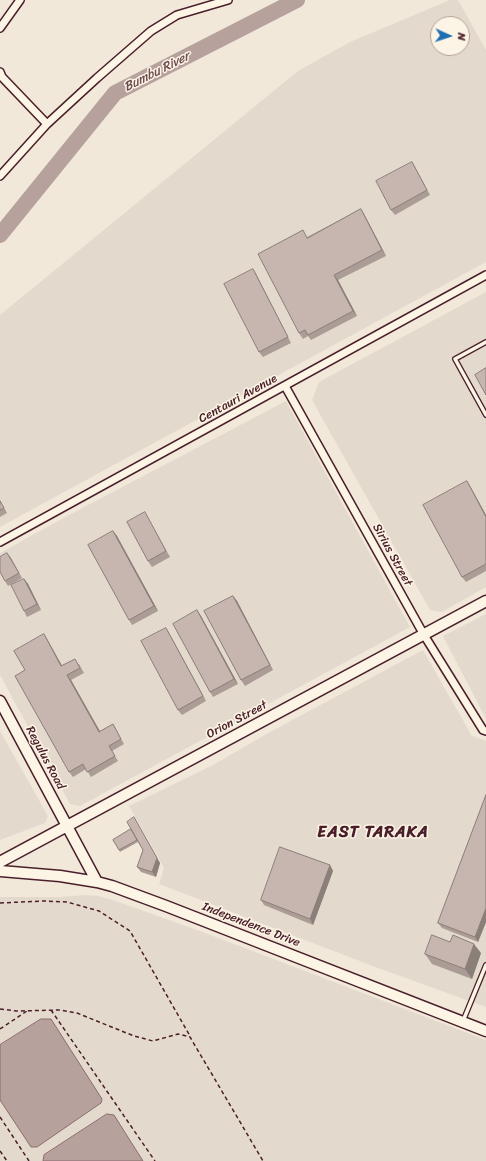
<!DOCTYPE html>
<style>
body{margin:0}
#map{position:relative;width:486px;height:1161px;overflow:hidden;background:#f1e8da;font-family:Sriracha,sans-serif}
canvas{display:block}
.north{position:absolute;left:430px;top:16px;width:40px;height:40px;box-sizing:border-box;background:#fcf5e5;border:1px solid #b59f9b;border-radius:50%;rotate:93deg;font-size:11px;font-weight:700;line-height:16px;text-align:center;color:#4a1f2b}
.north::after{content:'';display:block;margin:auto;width:14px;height:18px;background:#1f6fb2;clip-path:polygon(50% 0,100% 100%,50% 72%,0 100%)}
</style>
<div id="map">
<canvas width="486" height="1161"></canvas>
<div class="north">N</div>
</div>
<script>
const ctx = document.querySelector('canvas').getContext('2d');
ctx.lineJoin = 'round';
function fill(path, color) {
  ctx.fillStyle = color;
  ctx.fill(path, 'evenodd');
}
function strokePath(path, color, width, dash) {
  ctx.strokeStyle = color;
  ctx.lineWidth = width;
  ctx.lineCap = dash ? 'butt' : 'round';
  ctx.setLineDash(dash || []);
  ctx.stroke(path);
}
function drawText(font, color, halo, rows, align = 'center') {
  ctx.font = font + ' Sriracha,sans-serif';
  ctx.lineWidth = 3;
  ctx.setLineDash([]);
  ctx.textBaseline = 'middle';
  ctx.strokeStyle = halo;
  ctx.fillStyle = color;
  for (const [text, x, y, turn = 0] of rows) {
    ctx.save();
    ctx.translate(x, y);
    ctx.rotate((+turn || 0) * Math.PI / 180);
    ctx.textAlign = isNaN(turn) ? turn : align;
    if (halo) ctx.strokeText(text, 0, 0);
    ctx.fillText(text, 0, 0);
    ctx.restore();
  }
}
fill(new Path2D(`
 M450,0H458L486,50V262L0,527V315L298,71L350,42ZM438,24H462V48H438Z
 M486,292V587L442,612L430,610L312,400L319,382Z
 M286,401L410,627L80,806L70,804L0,675V553L69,515Z
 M486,614V719L443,636Z
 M423,650L472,736L486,741V1007L378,968L159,884L164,868L129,806L213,765L270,732Z
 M0,731L48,816L45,823L0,840Z
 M85,895L98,896L113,900L200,931L486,1040V1161H0V897H60Z`), '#e4d9cd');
const water = new Path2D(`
 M41,1019H51L102,1099L101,1103L37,1147H31L0,1100V1045Z
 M107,1114L114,1115L143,1161H43L44,1155Z`);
fill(water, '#b6a19c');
strokePath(water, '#8b6d6f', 1);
strokePath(new Path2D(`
 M0,235L115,93L297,0`), '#b6a19c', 16);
const lane = new Path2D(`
 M486,342L455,359L486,415
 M463,1021L486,965`);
const street = new Path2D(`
 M0,28L20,0
 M0,72L2,77L47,124L0,176
 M47,124L97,78L151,31L177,15L228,0
 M285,386L424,635L483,730L486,731
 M0,542L486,275`);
const secondary = new Path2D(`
 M0,701L97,882
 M0,862L486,601
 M0,871L60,876L97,882L112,886L166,906L486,1031`);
strokePath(lane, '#4a1f2b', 6);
strokePath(street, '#4a1f2b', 10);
strokePath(secondary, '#4a1f2b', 13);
strokePath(new Path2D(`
 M0,903L44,901L67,902L99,911L130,931L190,1036
 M0,1009L17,1011L60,1010L77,1013L134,1036L153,1041L178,1034L190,1037L263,1161
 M51,1010L155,1161
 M0,1029L27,1011
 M0,1117L29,1161
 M0,1151L7,1161`), '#4a1f2b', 1.5, [4, 3]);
strokePath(lane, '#fcf5e5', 3.5);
strokePath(street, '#fcf5e5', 7);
strokePath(secondary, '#fcf5e5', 10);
fill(new Path2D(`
 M412,162L415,167L430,195L395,215L391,210Z
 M361,209L364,214L386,256L338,280L357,316L311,340L308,336L303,339L299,333L307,235V237Z
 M253,269L256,274L291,343L263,357L259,352Z
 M467,481L470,486L486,515V571L466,582L462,577Z
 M0,500L7,513L0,517Z
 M148,518L170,557L152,567L148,561Z
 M113,531L117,536L158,611L132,625L129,620Z
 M7,553L22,578L8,586L5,581Z
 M24,579L28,584L41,610L27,617L24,611Z
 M233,596L237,601L273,670L245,686L241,680Z
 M197,610L201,616L238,684L213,697L210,692Z
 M166,628L169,633L206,701L182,715L178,710Z
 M44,634L47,639L62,666L79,664L84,673L71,680L100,731L113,724L124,744L112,751L118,761L91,777L86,769L73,777L69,772L25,670Z
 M486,795V922L478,942L442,928L438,923Z
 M137,823L160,863L156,877L141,872L137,867L143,850L138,842L120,852L113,840L131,829Z
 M330,865L333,871L313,925L264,905L261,900Z
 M481,953L472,979L432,964L425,954Z`), '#ab9d96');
fill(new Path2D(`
 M361,209L364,214L386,256L382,250Z
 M253,269L256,274L291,343L288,337Z
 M334,275L338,280L357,316L353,311Z
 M467,481L470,486L486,515V517Z
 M113,531L117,536L158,611L154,606Z
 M7,553L11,558L22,578Z
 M24,579L28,584L41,610L37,604Z
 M233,596L237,601L273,670L270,665Z
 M197,610L201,616L238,684L234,679Z
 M166,628L169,633L206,701L203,696Z
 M44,634L47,639L65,671L61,666Z
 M67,675L71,680L103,737L99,732Z
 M134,817L137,823L160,863L156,877L152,872Z
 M330,865L333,871L313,925L310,919Z
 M486,908V922L478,942L475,937Z
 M474,944L481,953L472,979L465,969Z`), '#8b7f7a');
const building = new Path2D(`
 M412,162L427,190L391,210L376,181Z
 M361,209L382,250L334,275L353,311L308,335L305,330L299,333L258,254L303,230L307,238Z
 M253,269L288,337L259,352L224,284Z
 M486,368V395L475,375Z
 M467,481L486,517V564L462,577L423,505Z
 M0,501L4,508L0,510Z
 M145,512L166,551L148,561L127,522Z
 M113,531L154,606L129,620L88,545Z
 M7,553L19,573L5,581L0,572V557Z
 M24,579L37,604L24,611L11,585Z
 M233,596L270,665L241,680L204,611Z
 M197,610L234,679L210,692L173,624Z
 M166,628L203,696L178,710L141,641Z
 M44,634L61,666L75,659L80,668L67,675L99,732L113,724L121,739L109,746L115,756L87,772L83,764L69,772L15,676L25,670L14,651Z
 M486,795V908L475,937L438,923Z
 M134,817L157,858L152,872L137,867L143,850L127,822Z
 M131,829L137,840L119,850L113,840Z
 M280,847L330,865L310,919L261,900Z
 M432,935L450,942L453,935L474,944L465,969L425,954Z`);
fill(building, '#c7b6af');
strokePath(building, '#8b7f7a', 1);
drawText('12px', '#4a1f2b', '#fcf5e5', [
 ["Centauri Avenue",238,399,-29],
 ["Sirius Street",392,555,61],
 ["Orion Street",237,720,-28],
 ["Regulus Road",45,758,62],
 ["Independence Drive",251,925,21]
]);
drawText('italic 13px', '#704c53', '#fcf5e5', [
 ["Bumbu River",157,72,-27]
]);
ctx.letterSpacing = '1px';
drawText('bold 16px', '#4a1f2b', '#fcf5e5', [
 ["EAST TARAKA",373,833]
]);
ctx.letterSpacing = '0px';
</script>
